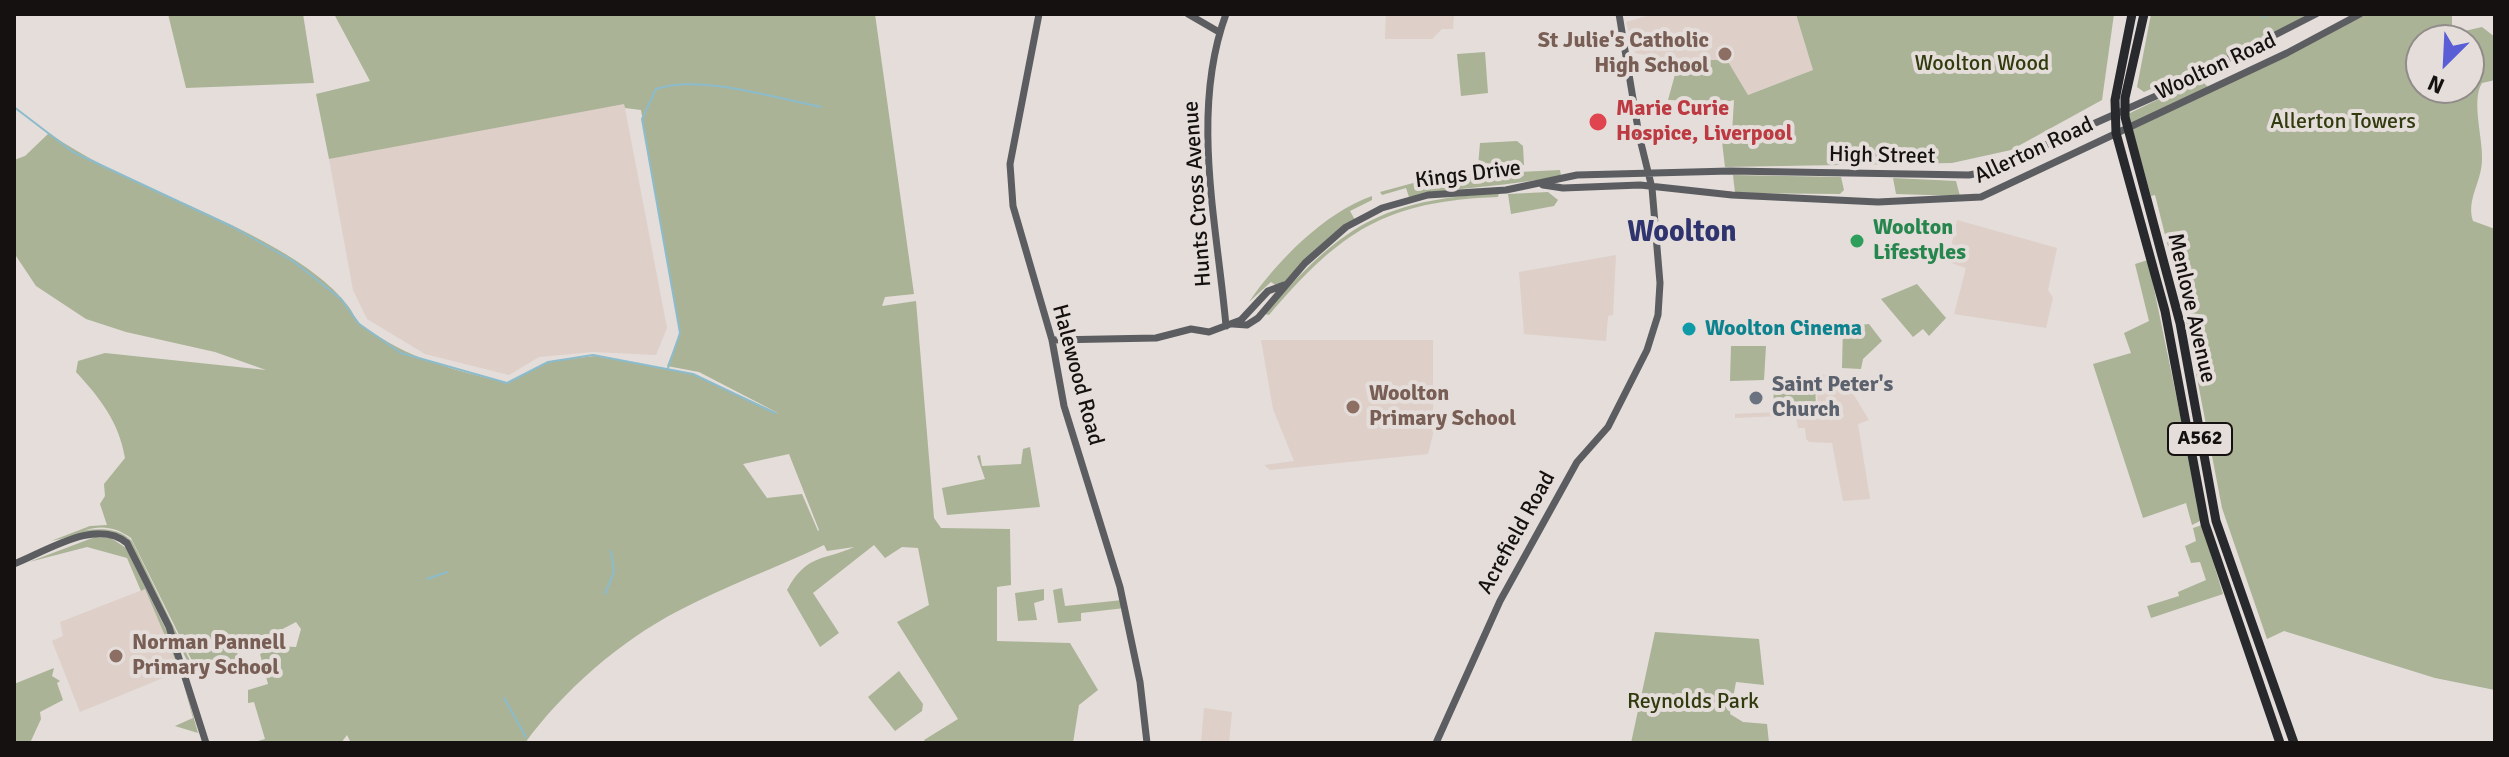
<!DOCTYPE html>
<style>
body{margin:0}
#map{position:relative;width:2509px;height:757px;overflow:hidden;background:#e4ddda;font-family:Signika,sans-serif}
canvas{display:block}
.frame{position:absolute;inset:0;border:16px solid #141110;pointer-events:none}
.north{position:absolute;left:2405px;top:24px;width:80px;height:80px;box-sizing:border-box;background:#e4ddda;border:2px solid #918b89;border-radius:50%;rotate:204deg;font-size:22px;font-weight:700;line-height:32px;text-align:center;color:#141110}
.north::after{content:'';display:block;margin:auto;width:28px;height:36px;background:#595ed6;clip-path:polygon(50% 0,100% 100%,50% 72%,0 100%)}
</style>
<div id="map">
<canvas width="2509" height="757"></canvas>
<div class="frame"></div>
<div class="north">N</div>
</div>
<script>
const ctx = document.querySelector('canvas').getContext('2d');
ctx.lineJoin = 'round';
function fill(path, color) {
  ctx.fillStyle = color;
  ctx.fill(path, 'evenodd');
}
function strokePath(path, color, width, dash) {
  ctx.strokeStyle = color;
  ctx.lineWidth = width;
  ctx.lineCap = dash ? 'butt' : 'round';
  ctx.setLineDash(dash || []);
  ctx.stroke(path);
}
function drawText(font, color, halo, rows, align = 'center') {
  ctx.font = font + ' Signika,sans-serif';
  ctx.lineWidth = 8;
  ctx.setLineDash([]);
  ctx.textBaseline = 'middle';
  ctx.strokeStyle = halo;
  ctx.fillStyle = color;
  for (const [text, x, y, turn = 0] of rows) {
    ctx.save();
    ctx.translate(x, y);
    ctx.rotate((+turn || 0) * Math.PI / 180);
    ctx.textAlign = isNaN(turn) ? turn : align;
    if (halo) ctx.strokeText(text, 0, 0);
    ctx.fillText(text, 0, 0);
    ctx.restore();
  }
}
fill(new Path2D(`
 M1386,14H1465L1454,15L1453,29H1442L1432,39H1385Z
 M1654,14H1802L1814,70L1747,95L1727,60L1676,61L1635,53L1626,22Z
 M624,103L667,328L656,355L593,352L539,357L509,375L425,354L367,319L353,290L329,159Z
 M1957,220L2057,248L2048,290L2053,298L2046,328L1954,314L1966,268L1948,262Z
 M1616,255L1613,315L1608,316L1606,341L1524,334L1519,272Z
 M1261,340H1433V434L1428,454L1270,470L1264,465L1294,461L1273,409Z
 M1816,374L1843,377L1869,420L1858,424L1870,499L1843,501L1832,443L1809,442L1806,439L1805,428H1798L1796,417L1803,419V415L1735,418V414L1818,410Z
 M145,589L180,671L80,712L52,641L63,636L60,622Z
 M1204,708L1232,712L1229,743H1201Z`), '#decfc8');
fill(new Path2D(`
 M168,14H303L314,83L186,88Z
 M334,14H875L914,294L885,297L882,306L916,301L934,518L941,528L1010,529L1011,585L997,587V641L1070,643L1098,690L1079,705L1073,743H926L924,740L958,719L897,622L929,605L918,548L902,547L885,558L874,545L813,593L839,633L820,647L787,590C807,553 824,561 854,547L827,551L824,545C776,568 725,586 678,611C620,641 563,691 525,743H351L347,735L341,743H251L265,739L254,702L248,703V690L268,684L260,654L279,646L296,647L301,629L296,622L271,635H248L233,641L238,655L234,662L198,673L131,538C116,527 102,525 85,530C102,529 117,527 132,541L196,673H193L128,539L101,530L51,541L90,526L107,525L100,504L105,496L104,484L125,458C119,422 100,398 76,372L78,361L105,353L266,370L215,352L126,332L86,319L36,286L14,253V160L25,156L49,133C119,182 204,206 277,249C301,263 331,283 348,306C353,312 355,320 362,325C411,361 450,368 507,383L551,361L595,356L693,374L780,414L699,372L667,366L680,333L641,110L625,108L624,104L329,159L316,94L370,81ZM789,454L819,530L818,531L802,494L767,498L743,464Z
 M1796,14H2114L2102,100L2011,150L1952,163L1725,167L1721,133H1732L1734,100L1710,106L1700,101L1668,100L1679,60H1727L1748,95L1813,70Z
 M2151,14H2311L2239,51L2144,92L2137,87Z
 M2363,14H2452V40H2421V88H2469V40H2456V33L2482,27L2495,37V80L2482,83C2471,100 2483,138 2482,159C2482,182 2466,199 2473,221L2495,229V690L2435,678L2284,631L2267,639L2222,508L2184,310L2155,195L2151,196L2128,114L2200,79L2212,91Z
 M1485,52L1488,93L1461,96L1457,54Z
 M1517,141L1523,146L1524,165L1478,167L1480,143Z
 M1560,170L1561,176C1510,186 1459,187 1409,197L1406,188L1382,195L1380,192L1439,176Z
 M1733,175L1841,177L1844,190L1840,194L1735,193Z
 M1893,178L1956,181L1960,196L1896,194Z
 M1548,192L1558,200L1554,206L1511,214L1508,194Z
 M1499,193L1498,197C1385,201 1341,231 1269,315L1265,314C1342,225 1381,200 1499,193Z
 M1372,196V200L1350,211L1355,220L1284,283L1277,286L1271,282L1249,302C1277,261 1324,213 1372,196Z
 M2148,260L2202,520L2192,525L2186,503L2143,518L2093,364L2131,353L2124,333L2149,321L2135,264Z
 M1917,284L1946,318L1929,336L1923,329L1913,337L1881,299Z
 M1869,324L1882,341L1863,359L1861,369L1842,368L1843,327Z
 M1731,346H1766L1764,380L1730,381Z
 M1815,377L1816,410L1774,411L1773,378Z
 M1030,447L1040,507L947,515L942,488L985,479L977,456L980,455L982,466L1021,464L1023,449Z
 M2202,525L2223,594L2151,618L2147,606L2179,596L2178,592L2206,580L2200,562L2191,563L2185,546L2196,541L2193,528Z
 M95,537L111,538L126,548L173,644L198,733L175,726L193,718L180,671L145,589L141,591L127,558L87,547L29,562Z
 M1062,588L1065,606L1123,600L1125,608L1081,613V621L1058,623L1053,590Z
 M1044,589V600L1034,603L1037,620L1018,621L1015,593Z
 M1655,632L1759,639L1764,685L1736,682L1730,714L1743,722L1767,724L1769,743H1631Z
 M54,668L52,676L60,681L57,683L63,700L40,712L41,719L30,743H14V684Z
 M899,671L923,704L922,711L895,731L868,697Z`), '#aab396');
strokePath(new Path2D(`
 M2264,18V14
 M14,107L73,152L233,227L293,261L341,299L359,324L401,353L507,383L548,362L593,355L693,374L775,413
 M668,368L680,333L642,119L656,89C699,74 775,98 821,107
 M427,579L447,572
 M605,594L614,572L611,551
 M504,698L526,737`), '#8cbccc', 2);
strokePath(new Path2D(`
 M1039,14L1010,164L1013,206L1052,340L1064,406L1120,587L1140,682L1147,743
 M1188,14L1219,32
 M1543,185L1563,188L1640,185L1732,195L1878,202L1981,197L2287,53L2360,14
 M1233,324L1247,325L1258,318L1305,263L1346,227L1382,208L1428,195L1506,190L1577,175L1730,171L1969,175L1985,172L2156,96L2316,14
 M1226,326C1217,224 1190,112 1226,14
 M1052,340L1156,338L1191,329L1209,332L1241,320L1268,291L1284,285
 M14,564C45,552 97,517 127,543L169,627L206,743
 M1436,743L1500,601L1577,462L1608,427L1647,350L1658,315L1660,283L1652,188L1639,135L1619,14`), '#5c5d61', 7);
strokePath(new Path2D(`
 M2132,14L2115,100L2116,133L2165,311L2205,524L2280,743
 M2144,14L2125,98V117L2180,323L2216,521L2294,743`), '#27292d', 9);
for (const [x, y, r, color] of [
 [1725,54,8,"#8d6e63"],
 [1598,122,10,"#e0444e"],
 [1857,241,8,"#2e9e5b"],
 [1689,329,8,"#0f9aa8"],
 [1756,398,8,"#6b7280"],
 [1353,407,8,"#8d6e63"],
 [116,656,8,"#8d6e63"]
]) {
  const dot = new Path2D();
  dot.arc(x, y, r, 0, 2 * Math.PI);
  ctx.fillStyle = color;
  ctx.fill(dot);
  strokePath(dot, '#e4ddda', 3);
}
for (const [x, y, w] of [
 [2200,439,64]
]) {
  const box = new Path2D();
  box.roundRect(x - w / 2, y - 16, w, 32, 6);
  ctx.fillStyle = '#e4ddda';
  ctx.fill(box);
  strokePath(box, '#141110', 2);
}
drawText('bold 20px', '#141110', null, [
 ["A562",2200,439]
]);
drawText('bold 22px', '#785e54', '#e4ddda', [
 ["St Julie's Catholic",1709,41,"right"],
 ["High School",1709,66,"right"],
 ["Woolton",1369,394],
 ["Primary School",1369,419],
 ["Norman Pannell",132,643],
 ["Primary School",132,668]
], 'left');
drawText('22px', '#313b0e', '#e4ddda', [
 ["Woolton Wood",1982,64],
 ["Allerton Towers",2343,122],
 ["Reynolds Park",1693,702]
]);
drawText('22px', '#141110', '#e4ddda', [
 ["Woolton Road",2216,67,-25],
 ["Allerton Road",2034,151,-25],
 ["High Street",1882,156,1],
 ["Kings Drive",1468,175,-7],
 ["Hunts Cross Avenue",1198,194,-94],
 ["Menlove Avenue",2191,308,77],
 ["Halewood Road",1077,375,75],
 ["Acrefield Road",1517,533,-61]
]);
drawText('bold 22px', '#be3a42', '#e4ddda', [
 ["Marie Curie",1616,109],
 ["Hospice, Liverpool",1616,134]
], 'left');
drawText('bold 22px', '#27864d', '#e4ddda', [
 ["Woolton",1873,228],
 ["Lifestyles",1873,253]
], 'left');
drawText('bold 22px', '#0d838f', '#e4ddda', [
 ["Woolton Cinema",1705,329]
], 'left');
drawText('bold 22px', '#5b616d', '#e4ddda', [
 ["Saint Peter's",1772,385],
 ["Church",1772,410]
], 'left');
drawText('bold 30px', '#2f346e', '#e4ddda', [
 ["Woolton",1682,233]
]);
</script>
